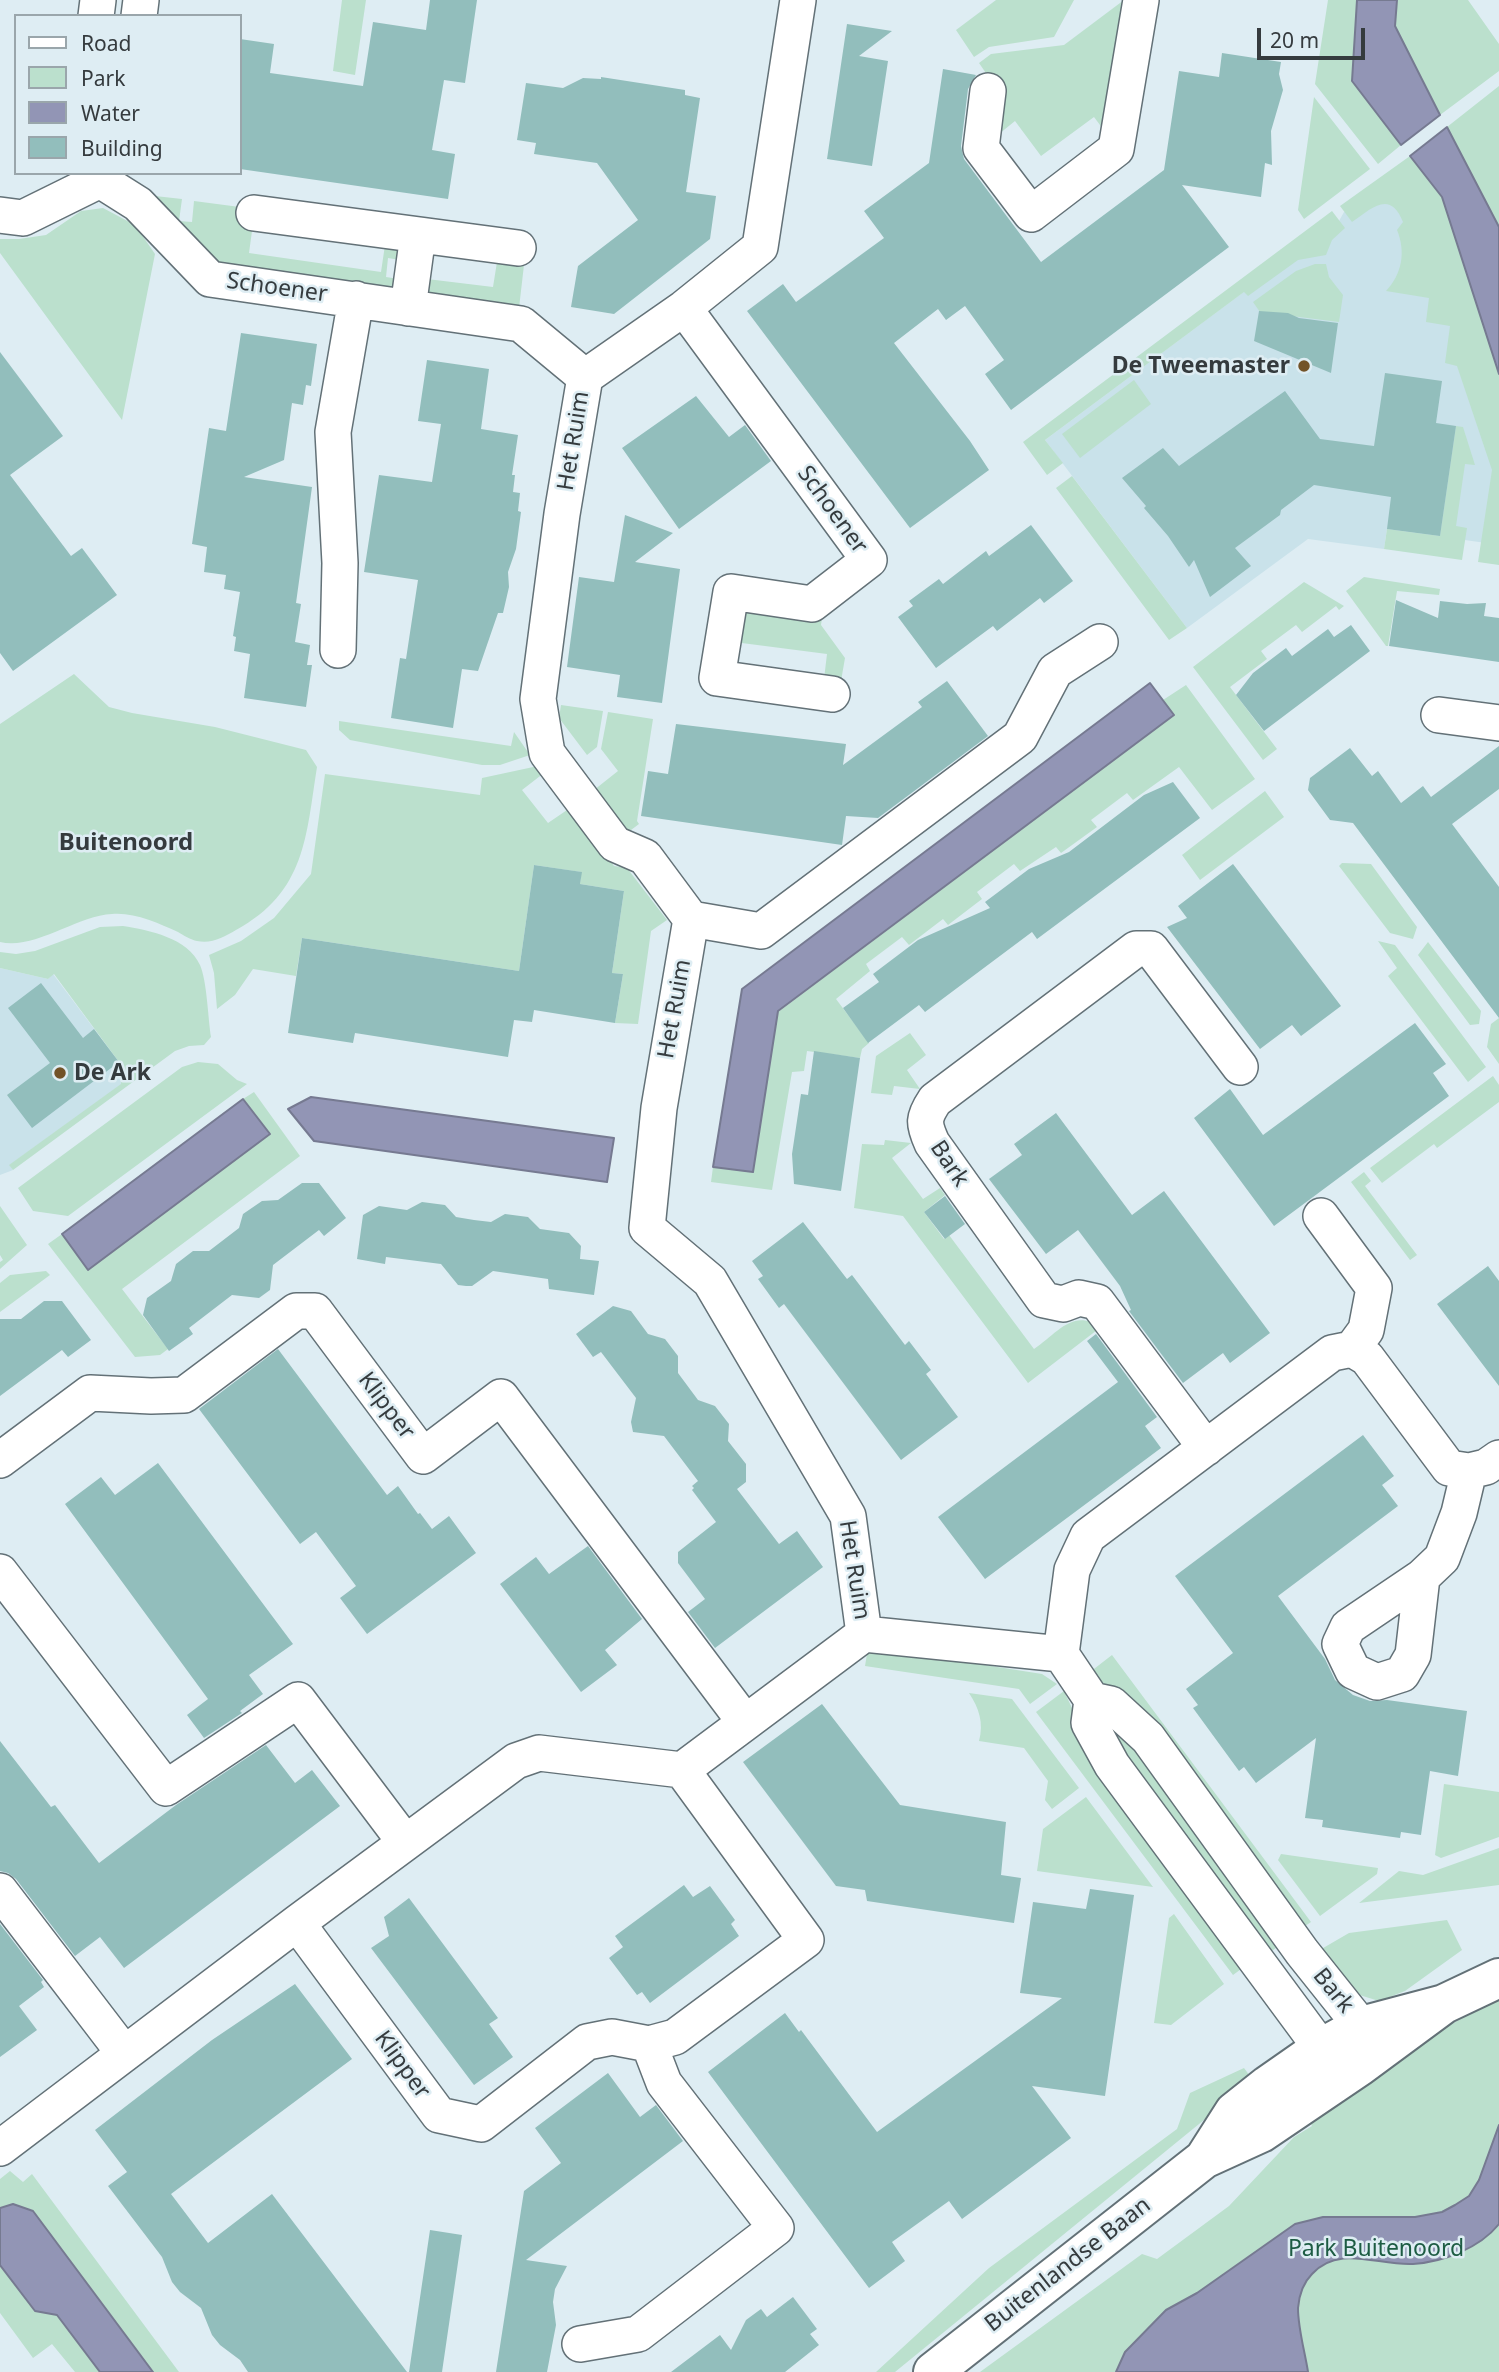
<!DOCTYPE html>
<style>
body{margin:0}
#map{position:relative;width:1499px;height:2372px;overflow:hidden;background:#deedf3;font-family:"Noto Sans",sans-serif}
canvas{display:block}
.legend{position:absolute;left:14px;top:14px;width:228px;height:161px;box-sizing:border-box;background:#deedf3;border:2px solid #9aa6ab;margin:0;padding:9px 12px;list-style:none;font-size:21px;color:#353b3e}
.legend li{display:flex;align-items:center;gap:14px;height:35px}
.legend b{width:35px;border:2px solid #9aa6ab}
.scale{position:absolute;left:1257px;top:28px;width:108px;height:32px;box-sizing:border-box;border:4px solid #353b3e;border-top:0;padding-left:9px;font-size:21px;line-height:24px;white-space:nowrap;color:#353b3e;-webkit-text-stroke:5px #deedf3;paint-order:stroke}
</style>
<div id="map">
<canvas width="1499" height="2372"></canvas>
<ul class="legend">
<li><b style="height:9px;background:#fff"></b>Road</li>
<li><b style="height:19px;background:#bbe0cd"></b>Park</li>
<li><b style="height:19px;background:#9295b5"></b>Water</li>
<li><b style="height:19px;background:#92bebc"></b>Building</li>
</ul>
<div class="scale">20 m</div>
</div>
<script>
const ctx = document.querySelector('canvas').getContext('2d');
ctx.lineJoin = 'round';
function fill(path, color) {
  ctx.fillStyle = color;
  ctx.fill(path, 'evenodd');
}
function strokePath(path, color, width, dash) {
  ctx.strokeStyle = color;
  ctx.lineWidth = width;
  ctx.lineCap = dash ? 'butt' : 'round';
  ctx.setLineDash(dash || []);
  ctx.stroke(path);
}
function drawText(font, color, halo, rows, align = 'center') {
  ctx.font = font + ' "Noto Sans",sans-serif';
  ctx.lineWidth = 5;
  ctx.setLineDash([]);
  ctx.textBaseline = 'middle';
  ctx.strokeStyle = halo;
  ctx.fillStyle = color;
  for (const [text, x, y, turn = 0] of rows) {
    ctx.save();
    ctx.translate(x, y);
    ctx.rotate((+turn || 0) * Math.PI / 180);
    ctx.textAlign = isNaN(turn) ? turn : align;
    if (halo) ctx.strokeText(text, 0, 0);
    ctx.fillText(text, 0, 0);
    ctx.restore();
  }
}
fill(new Path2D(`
 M1384,182L1415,202L1496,475L1486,543L1387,529L1384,549L1308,539L1187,628L1045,440L1339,221L1344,212Z
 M0,968L48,979L53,974L119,1062L121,1085L10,1165L13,1170L0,1175Z`), '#c9e2ea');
fill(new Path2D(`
 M342,0H366L355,75L333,71Z
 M996,0H1074L1054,37L989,47L974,57L956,30Z
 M1124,0L1109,137L1094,117L1041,156L1015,121L994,138L1002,80L990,79L979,63L991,54L1064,45Z
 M1328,0H1357L1352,81L1401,145L1378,164L1315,84Z
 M1397,0H1468L1499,44V71L1440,115L1395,26Z
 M1499,86V227L1447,127Z
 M1314,97L1370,169L1304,219L1298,210Z
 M1410,156L1442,197L1499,374V565L1478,562L1492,470L1457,366L1445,363L1450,326L1426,322L1429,298L1386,291C1402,274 1406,252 1397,230L1403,222C1390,189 1371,209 1352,222L1340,206Z
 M155,196L182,199L179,221L192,222L194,201L255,209L249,253L381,272L385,245C394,248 401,249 400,260L388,258L386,277L399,279L392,289L232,266L212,260L198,250Z
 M103,208L135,225L155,254L122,420L0,253V239H19L46,235L81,211Z
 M1332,211L1345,228L1332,240L1326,255L1298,260L1248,296L1244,292L1045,440L1063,463L1047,475L1023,442Z
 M497,262L524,265L519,308L424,295L427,279L493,287Z
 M1315,264H1326L1329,277L1343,295L1339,322L1260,312L1253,302L1296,271Z
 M1134,380L1151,404L1080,458L1062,434Z
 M1456,426L1463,427L1475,465L1465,464L1456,526L1467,528L1462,560L1384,549L1387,529L1440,536Z
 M1072,476L1187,628L1169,640L1056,488Z
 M1364,577L1440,589L1439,595L1397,591L1388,646H1386L1346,591Z
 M1304,582L1344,606L1339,610L1336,606L1302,632L1296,625L1261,651L1267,659L1230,687L1277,749L1263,760L1193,667Z
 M739,606L822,618L821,625L845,658L841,681L824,679L827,654L734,642Z
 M74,674L109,707L132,713L215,727L306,750L317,767C306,836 306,892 236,930C224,937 212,944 197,941C191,940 183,935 178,932C158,923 134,912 112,914C76,916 35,950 0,942V724Z
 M1186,685L1255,779L1212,810L1179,767L1133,800L1127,793L1091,820L1097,827L1061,853L1056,847L1020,871L1014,864L977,892L982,899L948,925L943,919L909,945L902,937L866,964L870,971L836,999L869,1043L862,1049L860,1058L807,1051L804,1071L792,1072L772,1190L711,1182L713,1167L753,1172L778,1012L1174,715L1163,700Z
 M561,705L603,711L597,747L587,755L559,718Z
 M608,712L653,719L637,821L639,824L627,833L594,790L618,771L601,749Z
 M339,721L511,746L514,732L530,755L500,765H482L350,740L339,730Z
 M538,766L544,773L522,790L548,823L570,808L614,866L627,868L667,920L651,931L638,1024L615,1023L623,974L612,973L624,891L580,884L581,872L534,865L519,971L302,938L296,976L253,969L235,995L217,1009L214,973L209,955L241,941L274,918L311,874L325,774L480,795L482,778Z
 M1265,791L1284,817L1200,880L1182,855Z
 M1342,863L1371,864L1417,927L1413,939L1390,933L1339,866Z
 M123,926C149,930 188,938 200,965C207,981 208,1018 211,1037L204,1045L189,1046L175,1051L13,1170L9,1165L121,1084L119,1062L54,974L48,979L0,968V952L16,954L35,951L100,927Z
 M1378,941L1395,945L1486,1067L1468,1082L1388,976L1397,968Z
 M1428,942L1481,1011L1479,1024L1470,1025L1418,955Z
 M1499,1018V1064L1487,1047L1491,1024Z
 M910,1033L926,1055L907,1070L920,1089L894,1086L892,1095L871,1093L876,1056Z
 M198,1062L218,1064L237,1080L247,1084L68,1216L33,1211L18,1188L182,1067Z
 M1493,1076L1499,1085V1102L1437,1148L1434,1144L1382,1183L1370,1168Z
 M254,1092L300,1156L122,1289L168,1349L160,1355L135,1357L48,1244L62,1234L88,1270L270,1134L243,1099Z
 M885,1140L911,1143L892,1158L923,1199L940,1188L945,1195L924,1212L944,1239L949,1235L1034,1349C1057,1334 1072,1308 1101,1327L1028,1383L903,1216L854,1208L862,1144L884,1145Z
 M1364,1172L1371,1181L1365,1186L1417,1255L1410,1260L1351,1182Z
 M0,1206L27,1245L0,1269V1262L3,1260L0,1255Z
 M46,1271L50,1275L0,1312V1283L10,1275Z
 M872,1652H902L1042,1674L1057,1684L1030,1704L1019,1689L865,1666L867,1654Z
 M1112,1655L1311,1922L1302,1928L1142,1718L1090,1672Z
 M1064,1691L1093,1753L1248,1964L1233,1975L1036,1712Z
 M969,1693L1012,1699L1079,1788L1052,1809L1045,1800L1048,1781L1024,1748L979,1741C984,1723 979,1708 969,1693Z
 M1122,1734H1126L1285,1942L1267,1954L1115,1740Z
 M1444,1784L1499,1792V1837L1441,1858L1435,1855Z
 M1086,1797L1153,1887L1037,1871L1043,1829Z
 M1499,1848V1885L1359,1903L1399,1871L1423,1875Z
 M1281,1854L1378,1868L1377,1874L1320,1916L1278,1860Z
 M1174,1914L1224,1984L1171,2025L1154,2023L1169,1918Z
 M1447,1920L1462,1950L1405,1991L1379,2001L1353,1993L1318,1951L1349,1933Z
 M1499,1998V2372H980L1142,2254L1157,2259L1229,2206L1294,2137L1312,2126L1307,2116L1428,2037Z
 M1244,2068L1253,2080L895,2372H876L989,2268L1177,2129L1190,2093Z
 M10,2171L23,2182L32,2174L179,2372H153L33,2211L14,2204L0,2208V2179Z
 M0,2265L35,2311L57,2315L100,2372H75L52,2344L33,2358L0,2313Z`), '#bbe0cd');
const water = new Path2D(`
 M1357,0H1397L1395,26L1440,115L1401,145L1352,81Z
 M1447,127L1499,227V374L1442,197L1410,156Z
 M1150,683L1174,715L778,1011L753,1172L713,1167L742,989Z
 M311,1097L614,1138L607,1182L314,1141L288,1109Z
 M243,1099L270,1134L88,1270L62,1234Z
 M1499,2125V2224C1480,2248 1443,2262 1413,2264C1378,2266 1339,2244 1312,2274C1303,2283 1299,2296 1298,2308C1298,2329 1305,2352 1308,2372H1116L1125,2352L1166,2310L1197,2293L1295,2224L1323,2217H1415L1442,2212L1455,2205L1469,2196L1479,2180Z
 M13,2204L33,2211L153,2372H100L57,2315L35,2311L0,2265V2208Z`);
fill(water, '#9295b5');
strokePath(water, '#767a91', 2);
fill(new Path2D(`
 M430,0H477L465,83L444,80L432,150L455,154L448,199L240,169V39L274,44L270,73L363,86L373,22L426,30Z
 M847,24L892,31L859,56L888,61L872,166L827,159Z
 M1222,53L1281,62L1279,74L1283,90L1271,131L1272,165L1265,163L1261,197L1182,185L1229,247L1011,410L985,374L1004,360L965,306L946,320L938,309L894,343L970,441L989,470L910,528L747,311L783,284L796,302L884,238L864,211L929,163L943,69L976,75L968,89L961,146L964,159L1041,262L1164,170L1179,71L1219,77Z
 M601,77L685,90V95L700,98L686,192L716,196L710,239L614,314L571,307L578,266L638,220L597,163L534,154L536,143L517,140L526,83L563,88L583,78L601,79Z
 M1259,311L1288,313L1299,318L1338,323L1331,373L1254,341Z
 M241,333L317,344L311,386L306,385L303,405L292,403L284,460L244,477L312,487L296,603L301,604L295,642L310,645L307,665H312L306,707L244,698L250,654L234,651L236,637L233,636L240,592L224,589L226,575L204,572L207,547L192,544L209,428L226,431Z
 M0,352L63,436L10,475L71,556L82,548L117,595L13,671L0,653Z
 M427,360L489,369L481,429L518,435L512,475H515L513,492L520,493L518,511L521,512L516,549L508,572L509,587L503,613H498L478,671L462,669L453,728L391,718L400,658L406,659L418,580L364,572L379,475L432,482L441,424L418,421Z
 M1385,373L1442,381L1436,423L1456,426L1440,536L1387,529L1391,497L1314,485L1281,510L1280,515L1235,548L1251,566L1210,597L1194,560L1189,567L1168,536L1144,508L1146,506L1122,478L1163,448L1179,466L1285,391L1320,439L1374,446Z
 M696,396L729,437L745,425L771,461L679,529L622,448Z
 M625,515L673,533L635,562L680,569L662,703L617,697L620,675L567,667L579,577L614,582Z
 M1031,525L1073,581L1044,603L1040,598L997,631L993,626L936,668L898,617L913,606L909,601L939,579L943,584L986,551L989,556Z
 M1396,600L1438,618L1440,601L1467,604L1486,603L1484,616L1499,618V662L1389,646Z
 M1351,625L1370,651L1264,731L1236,695L1253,673L1286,648L1292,656L1328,629L1334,637Z
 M947,681L988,736L878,818L846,816L842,845L641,816L648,771L668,774L676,724L846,744L843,765L922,707L918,702Z
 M1499,746V789L1452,824L1499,887V1018L1353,823L1330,820L1308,790L1310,778L1350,748L1372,776L1378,771L1401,803L1423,786L1431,797Z
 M1173,782L1200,818L1037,939L1032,932L925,1012L919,1005L868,1043L843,1008L879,982L873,974L918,940L990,908L985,902L1029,869L1069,852L1144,795Z
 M1233,864L1341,1006L1301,1036L1292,1025L1260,1049L1167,927L1187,918L1178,906Z
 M534,865L582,872L580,884L624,891L612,973L623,974L615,1023L534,1010L532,1022L514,1020L508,1057L355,1033L353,1043L288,1033L302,938L519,971Z
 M41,983L83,1038L94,1029L119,1062L32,1128L7,1095L50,1063L8,1008Z
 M1415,1023L1446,1064L1433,1073L1449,1096L1274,1226L1194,1118L1230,1089L1263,1135Z
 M814,1051L860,1058L841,1191L794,1184L792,1154L801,1094L808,1095Z
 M1056,1113L1132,1215L1164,1191L1270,1333L1230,1363L1223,1353L1183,1383L1129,1311L1131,1310L1120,1286L1078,1230L1046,1254L989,1179L1022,1155L1014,1144Z
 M302,1183H319L346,1218L324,1236L319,1230L273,1265L270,1290L259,1298L232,1295L189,1328L193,1334L169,1351L143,1315L147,1298L171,1281L176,1264L193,1251H209L239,1228L243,1214L262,1201L278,1200Z
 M945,1196L965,1224L945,1239L924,1212Z
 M422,1202L445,1205L456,1217L474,1220L491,1222L505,1214L528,1217L540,1229L569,1233L581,1246L580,1259L599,1261L594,1295L549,1289L548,1279L493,1271L472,1286H466L458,1285L441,1264L386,1257L385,1264L357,1259L363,1215L379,1206L407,1210Z
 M803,1222L847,1279L852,1275L905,1345L909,1341L931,1370L926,1374L958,1417L901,1460L784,1304L779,1308L758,1279L763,1276L752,1261Z
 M1488,1266L1499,1281V1386L1437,1304Z
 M44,1301H62L91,1340L68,1357L62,1350L0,1396V1319H21Z
 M613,1306L631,1311L648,1334L665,1339L678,1356V1373L698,1400L715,1406L729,1424L728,1441L746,1464V1482L737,1489L779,1544L797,1531L823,1567L715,1648L688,1612L705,1599L678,1563V1552L716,1522L692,1490L694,1488L692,1486L698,1481L664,1436L633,1432L631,1422L636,1398L601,1352L593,1357L576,1334Z
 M1096,1334L1157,1417L1145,1426L1161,1448L985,1579L938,1517L1118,1382L1087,1341Z
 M278,1349L387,1495L398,1486L418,1514L420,1513L432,1529L449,1516L476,1553L367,1634L340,1598L356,1586L316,1532L300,1544L199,1409Z
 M1363,1435L1394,1476L1382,1485L1398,1506L1278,1596L1325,1659L1335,1680L1353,1695L1370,1701L1387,1700L1467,1711L1458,1776L1430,1771L1421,1835L1401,1832L1400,1838L1322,1827L1323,1820L1305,1818L1316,1738L1256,1783L1244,1767L1239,1771L1193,1708L1198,1705L1186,1689L1233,1653L1175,1576Z
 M158,1463L293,1644L249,1675L263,1694L240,1711L242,1713L204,1738L187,1715L208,1699L65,1504L101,1477L115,1495Z
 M588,1546L642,1619L605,1650L617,1665L581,1692L500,1584L536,1557L549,1574Z
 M822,1704L900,1805L1006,1822L1001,1875L1021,1878L1014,1923L867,1901L865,1890L836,1886L743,1762Z
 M0,1741L51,1807L55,1805L99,1863L176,1805L266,1745L295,1783L312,1770L340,1806L124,1968L100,1937L75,1956L16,1879L8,1873L0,1871Z
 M684,1885L693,1897L710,1886L735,1920L731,1924L739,1936L650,2003L642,1992L637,1995L609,1958L623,1947L615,1936Z
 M1090,1889L1134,1895L1105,2096L1032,2086L1071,2138L962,2219L949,2201L892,2242L905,2261L869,2288L708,2072L785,2013L799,2032L801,2030L877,2132L1062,1998L1020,1993L1033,1902L1086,1909Z
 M409,1898L498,2018L489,2024L513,2057L474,2085L371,1948L389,1936L384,1917Z
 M0,1924L43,1980L41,1982L44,1987L19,2006L37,2030L0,2057Z
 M295,1984L352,2059L171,2194L208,2243L272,2194L407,2372H248L240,2360L220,2345L212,2335L201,2308L180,2292L172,2282L162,2257L108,2186L127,2172L95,2130L212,2040Z
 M608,2073L640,2117L656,2105L683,2141L526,2260L567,2266L555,2289L553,2302L556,2325L547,2372H496L524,2191L561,2163L535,2128Z
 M430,2230L462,2235L442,2372H409Z
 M793,2297L817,2329L810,2334L819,2345L785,2372H671L720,2335L731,2350L746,2320L761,2309L767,2317Z`), '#92bebc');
const minor = new Path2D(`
 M96,16L98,0
 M139,16L141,0
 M988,91L981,148L1031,214L1116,149L1141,0
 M100,180L138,204L210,279L521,324L585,377L684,308L760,247L798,0
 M254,213L518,248
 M0,215L23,218L100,180
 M408,308L418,235
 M684,308L869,560L812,604L731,592L717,678L832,694
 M585,377L562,514L538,699L547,753L615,844L645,857L691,919L659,1108L647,1228L710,1281L848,1516L864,1634
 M338,650L340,563L333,432L356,299
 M1439,715L1499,723
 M691,919L761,931L1020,737L1055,671L1100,642
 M1321,1216L1374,1288L1366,1330L1352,1349
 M1206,1448L1097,1302L1079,1298L1063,1304L1044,1300L932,1143C923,1123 923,1118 935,1100L1136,949H1151L1240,1067
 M0,1460L90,1393L151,1396L184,1395L296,1311H315L423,1456L501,1397L745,1722
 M0,1572L166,1788L298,1700L405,1842
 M1422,1577L1413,1655L1402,1674L1377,1682L1353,1671L1340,1644L1348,1627L1422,1577L1442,1558L1459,1513L1469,1471L1486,1467L1499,1458
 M864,1634L1061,1654L1072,1570L1088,1536L1332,1353L1352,1349L1367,1358L1449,1468L1469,1471
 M1061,1654L1092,1700L1111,1704L1148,1738L1302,1952L1361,2026L1360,2066L1321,2048L1112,1765L1089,1723L1092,1700
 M0,1891L124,2053
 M297,1923L439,2115L481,2124L587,2042L612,2037L649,2044L675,2037L806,1940L682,1770
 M0,2148L297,1923L516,1761L539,1753L682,1770L864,1634
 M580,2344L638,2334L776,2228L664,2083L649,2044`);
const tertiary = new Path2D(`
 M1204,2159L1234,2112L1268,2085L1321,2048L1361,2026L1444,2004L1499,1978
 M933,2372L1204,2159L1261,2133L1360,2066L1444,2004`);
strokePath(minor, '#637177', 38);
strokePath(tertiary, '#637177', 42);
strokePath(minor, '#fff', 35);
strokePath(tertiary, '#fff', 38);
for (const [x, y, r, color] of [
 [1304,366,7,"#725328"],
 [60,1073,7,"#725328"]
]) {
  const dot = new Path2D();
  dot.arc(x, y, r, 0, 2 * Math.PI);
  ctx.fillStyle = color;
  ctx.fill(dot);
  strokePath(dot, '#deedf3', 2.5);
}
drawText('23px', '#353b3e', '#deedf3', [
 ["Schoener",277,288,8],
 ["Het Ruim",574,441,-81],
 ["Schoener",832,510,54],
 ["Het Ruim",675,1009,-80],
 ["Bark",949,1164,56],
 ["Klipper",386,1406,53],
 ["Het Ruim",854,1570,81],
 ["Bark",1333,1991,51],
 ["Klipper",402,2065,54],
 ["Buitenlandse Baan",1068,2265,-38]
]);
drawText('bold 23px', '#353b3e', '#deedf3', [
 ["De Tweemaster",1290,366],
 ["De Ark",74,1073,"left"]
], 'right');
drawText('23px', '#1d5c43', '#deedf3', [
 ["Park Buitenoord",1376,2249]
]);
drawText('bold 24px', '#353b3e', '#deedf3', [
 ["Buitenoord",126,843]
]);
</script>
